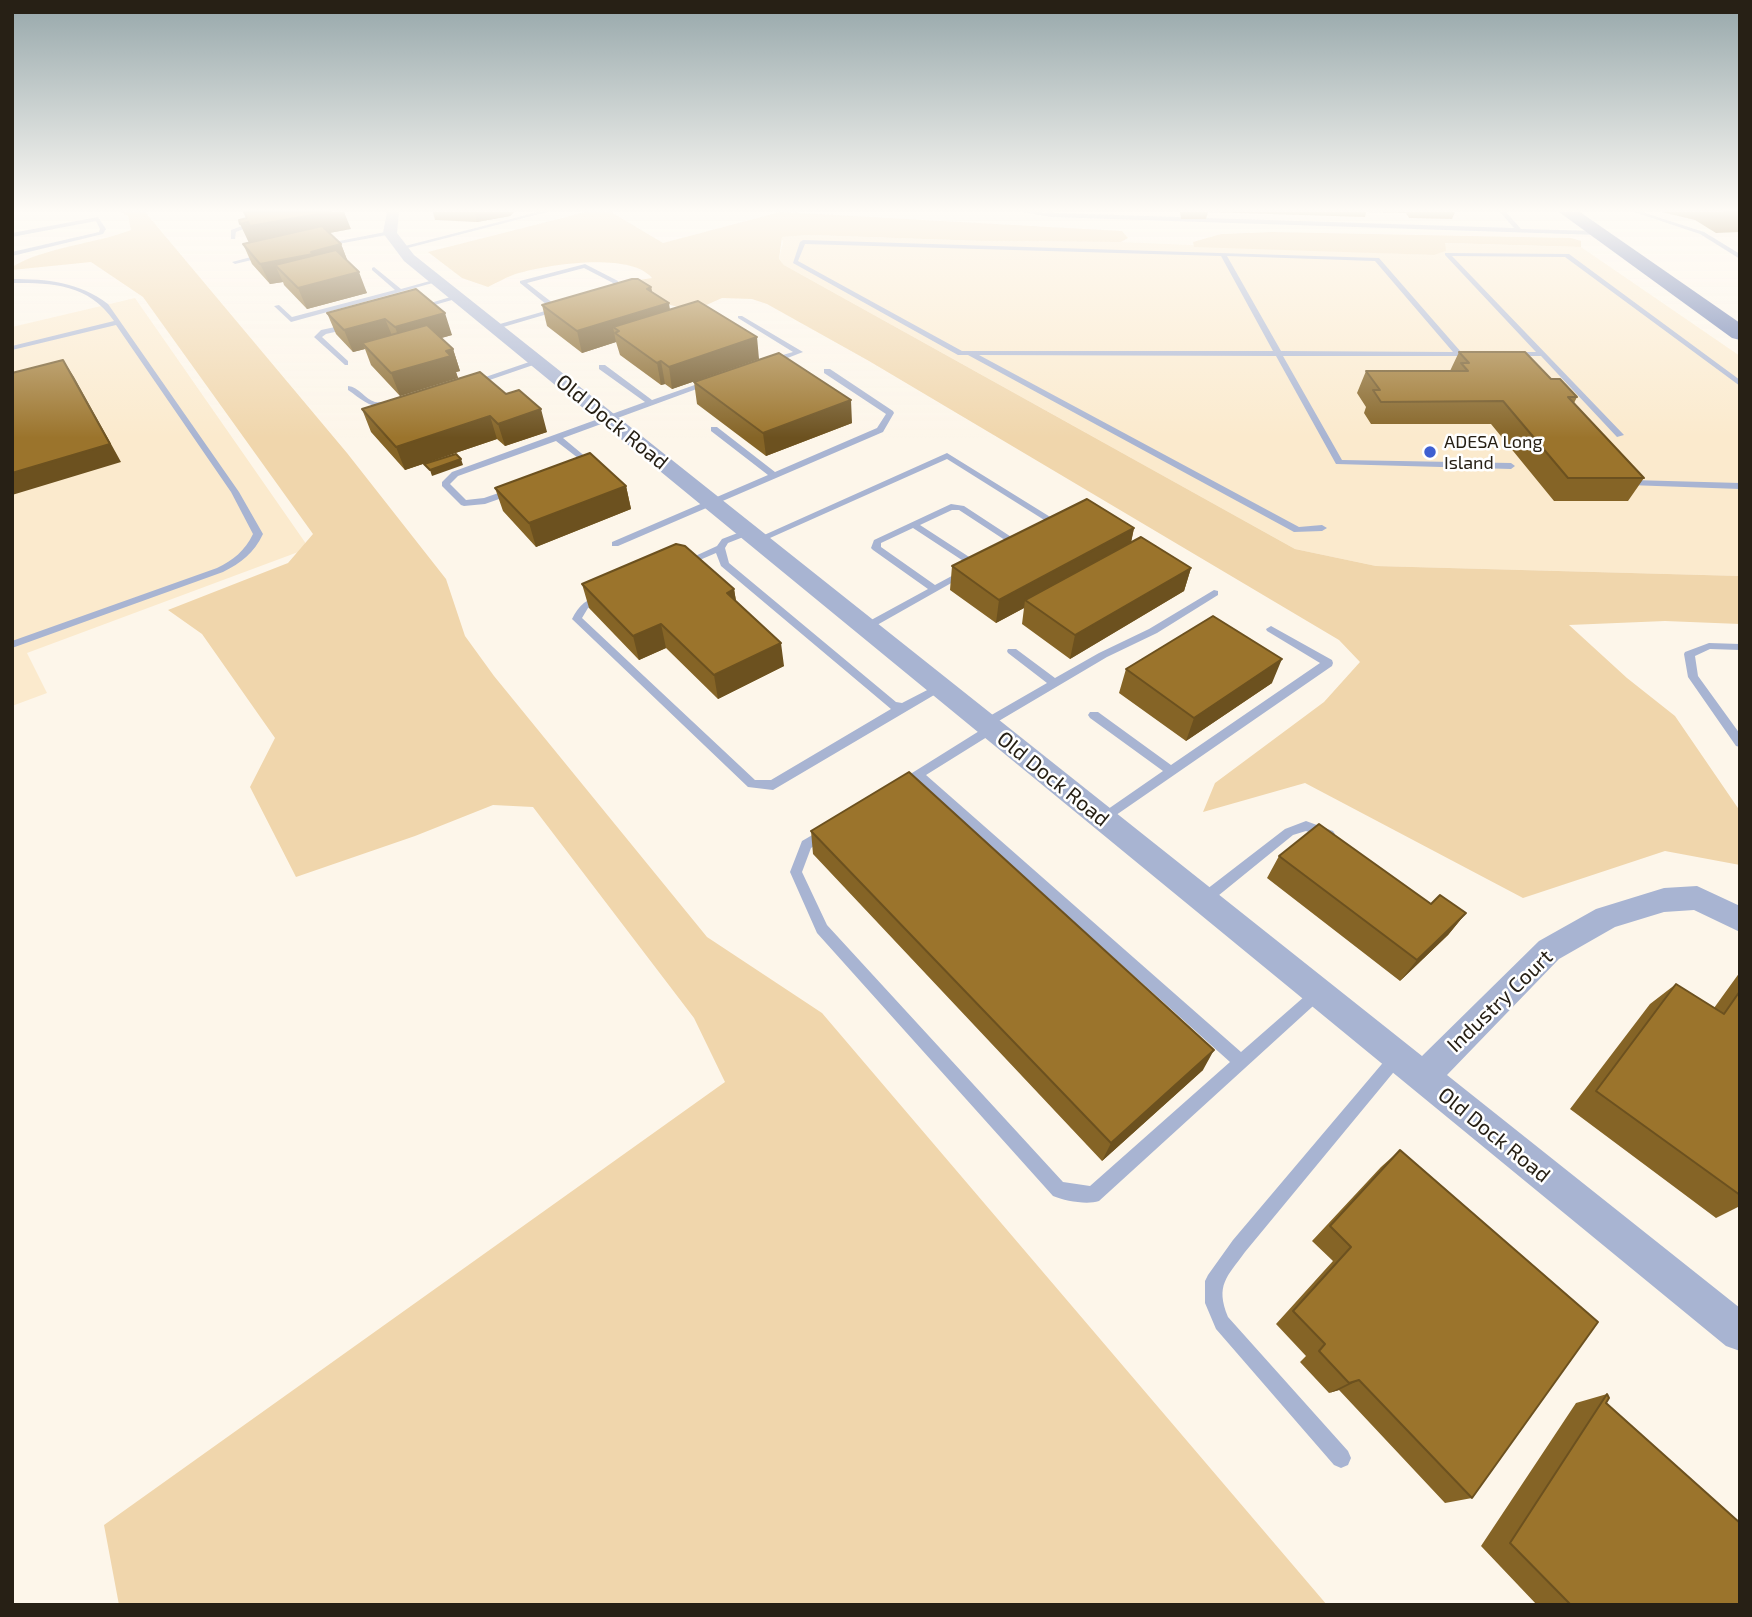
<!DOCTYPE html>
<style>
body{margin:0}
#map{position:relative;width:1752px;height:1617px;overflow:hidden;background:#fdf6ea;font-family:"Exo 2",sans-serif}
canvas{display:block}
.frame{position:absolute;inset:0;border:14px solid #272015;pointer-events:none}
</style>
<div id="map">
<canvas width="1752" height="1617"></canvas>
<div class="frame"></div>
</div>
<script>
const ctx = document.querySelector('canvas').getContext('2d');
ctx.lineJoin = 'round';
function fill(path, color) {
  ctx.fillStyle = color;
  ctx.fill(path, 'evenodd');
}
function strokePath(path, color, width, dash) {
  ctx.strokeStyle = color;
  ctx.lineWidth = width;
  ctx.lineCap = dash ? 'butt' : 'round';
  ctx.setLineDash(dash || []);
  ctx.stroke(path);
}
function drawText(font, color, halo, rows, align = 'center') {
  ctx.font = font + ' "Exo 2",sans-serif';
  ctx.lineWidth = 5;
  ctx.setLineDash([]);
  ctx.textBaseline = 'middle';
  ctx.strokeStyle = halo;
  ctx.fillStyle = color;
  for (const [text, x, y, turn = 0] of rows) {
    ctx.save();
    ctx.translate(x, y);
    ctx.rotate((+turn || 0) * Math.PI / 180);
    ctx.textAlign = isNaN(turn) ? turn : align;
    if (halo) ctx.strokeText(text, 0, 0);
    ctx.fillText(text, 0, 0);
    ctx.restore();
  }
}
fill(new Path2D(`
 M810,235L982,241L1121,242L1433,255L1445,251L1444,243L1581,247L1740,356V576L1376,566L1295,549L784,265L779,259L783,242L781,237Z
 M135,298L309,548L27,653L47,693L12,706V327Z`), '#fbeacd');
fill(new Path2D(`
 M121,212H145L347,453L446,579L465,636L494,676L707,937L822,1013L1327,1605H119L104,1525L725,1082L694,1018L533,807L493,805L415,836L296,877L250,787L275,738L202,634L168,610L288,563L313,534L143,297L91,262L12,270V267C45,247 94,244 131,230L128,216Z
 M586,212H611L663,243L780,212L1122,231L1128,238L1121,242L982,241L810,235L782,237L779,259L784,265L1295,549L1376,566L1740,576V624L1665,621L1569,625L1627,678L1675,716L1740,811V865L1665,851L1523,898L1305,783L1203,812L1215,783L1324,702L1360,662L1339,640L869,361L767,304L752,299L722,298L702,307H679L657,302L639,280L652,278C630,251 542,265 513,275C505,278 496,283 488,287L462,278L428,252Z
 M1273,232L1571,238L1581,241V247L1445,243L1446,251L1434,255L1194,247L1193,242L1221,234Z`), '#f0d6ac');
fill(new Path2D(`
 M538,212H547L400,250L397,248Z
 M1024,212L1514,228L1500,212H1506L1521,229L1598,231L1601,233L1598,235L1051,217Z
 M1634,212H1642L1704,232L1740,254V259L1700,234Z
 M98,217L106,229L103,234L12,256V252L99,232L100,229L96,221L12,237V233Z
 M253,222L258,223L236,232L235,239H231V230Z
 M390,231L392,234L322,247L319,245Z
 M803,240L1379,258L1461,352H1474L1478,354L1474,356H1283L1342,460L1511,463L1515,466L1511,469L1336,464L1276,356L979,355L1299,527L1322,525L1327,528L1322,531L1294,532L968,355H958L793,263L800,242ZM805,244L1221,256L1273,351H962L798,261ZM1227,256L1375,261L1453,352L1281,351Z
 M266,253L268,256L235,264L232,262Z
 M1445,253L1569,254L1740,380V386L1565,257L1452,256L1624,435L1617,437L1541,356H1510L1509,354L1513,352H1536L1445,255Z
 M585,264L618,281L616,292L609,296H605V294L611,290L613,283L584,268L527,283L558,307L561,308V310L493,330V326L552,309L520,283V281Z
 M374,267L401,289L437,279L440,281L291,322L274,306L279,305L292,317L395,290L372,270V268Z
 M12,279C47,279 79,282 108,304L239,492L263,534C254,553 241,563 223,572L12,648V641L217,568C233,560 245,551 253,534L231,492L116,325L12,350V346L114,321C88,284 54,283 12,283Z
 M457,295L460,297L459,298L417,310L414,308Z
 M738,316H742L803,352L772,364H766V360L793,352L738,318Z
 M349,324L353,326L352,328L326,334L322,337L348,361V365H345L314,337L321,330Z
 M535,360L542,362L475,385L468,383Z
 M599,365H605L652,400L706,381L713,383L563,438L587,458L579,468L572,466L578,458L556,441L458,476L450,484L466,500L484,498L513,488L517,491L516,493L485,504L464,506L461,505L442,486V482L452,472L645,402L599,369Z
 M824,369H830L893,411L894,413L883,432L618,546H612V542L768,475L711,431V427H717L775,472L877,428L886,414L824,373Z
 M348,386C359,387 365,399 375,402C382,403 388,401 394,404C374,412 364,401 348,390Z
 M947,453L1060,523L1053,528H1047L1045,526L1049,523L947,459L761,542L758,543L753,540Z
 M1632,480L1740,483V489L1629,485V481Z
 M951,504L964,506L1022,544L1020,546H1014L959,510H952L920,525L980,564V568H974L913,528L881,543V547L935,585L961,571L964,570L969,573L870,629H862V625L928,589L873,550L871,548L874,540Z
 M748,529L751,530V534L728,543L725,548L729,563L896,702L902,703L937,685H945L946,688L773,790L748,787L572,619C579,605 588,596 605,597V601L588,608L582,618L755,780H771L891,709L721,566L716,553L688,565L685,566L680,563L717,546L722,539Z
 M1214,590L1218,591V595L1157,633L1107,657L992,725L997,729L995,732L926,775L1241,1052L1313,989L1318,987L1323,989L1325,993L1323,997L1099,1201C1087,1205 1065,1201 1053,1196L817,933L790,872L802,841L821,830H829L831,833L829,836L811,848L802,872L827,925L1063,1182L1090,1186L1230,1062L917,781L900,791L894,786L896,783L984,728L979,724L981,721L1047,683L1008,653L1007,651L1008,649H1016L1055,678L1099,653L1149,629Z
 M1271,626L1332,660L1333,663L1332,666L1106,822H1098L1096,819L1098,816L1163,771L1090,718L1088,715L1090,712H1098L1171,765L1320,663L1267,631L1266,629Z
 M1709,643L1740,644V650L1710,649L1695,656L1698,676L1740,734V747L1736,746L1688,677L1684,654L1685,652Z
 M1306,821L1333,831L1335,834L1333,837L1329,839L1306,831L1293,835L1208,904L1203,905L1198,904L1196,900L1198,896L1285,829Z
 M1397,1050L1402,1052L1404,1057L1402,1062L1245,1252C1227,1277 1215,1285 1228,1317L1348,1451L1351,1458L1348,1465L1341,1468L1334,1465L1216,1329L1205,1303V1281L1208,1275L1233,1240L1392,1052Z`), '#a8b4d2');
fill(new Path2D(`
 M387,212H399L397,233L414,255L1422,1056L1539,941L1596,909L1664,888L1697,886L1740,906V932L1694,910L1664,912L1615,927L1559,959L1447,1075L1740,1308V1351L1726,1346L404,261L383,233Z`), '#a8b4d2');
fill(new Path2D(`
 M1559,212H1580L1740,323V340L1732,338Z`), '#677bb0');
fill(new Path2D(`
 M433,212H514L510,216L477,222L435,220Z
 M1180,212H1366L1365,217L1208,212L1206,219H1181Z
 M1368,212H1455L1452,219L1409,218L1406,213Z
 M1662,212H1740V232L1716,233L1695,220Z
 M351,229L329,233L341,244L348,262L367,293L307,309L284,285L283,282L270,284L252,264L243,244Z
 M651,287L652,292L670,309L759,359L672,389L665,384L661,385L620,355L616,342L582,353L547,326L542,305Z
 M416,289L452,335L441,338L453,349L460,371L456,372L458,378L400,396L371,365L365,349L353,352L336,334L327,313Z
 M1459,352L1551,379L1577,397L1574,403L1644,478L1628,501H1554L1491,424H1371L1364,413L1366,407L1357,393L1366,371H1450Z
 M480,372L547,432L505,446L497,439L405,470L371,432L362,409Z
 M694,382L852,423L766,456L697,404Z
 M626,486L631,509L536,547L503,511L495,488Z
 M1134,528L1131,543L1191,568L1184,591L1070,659L1022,624L1024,608L996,623L950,590L952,566Z
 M582,584L734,589L736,601L784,666L718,699L666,648L639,660L589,608Z
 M1126,669L1272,683L1186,741L1119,693Z
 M811,831L1203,1070L1102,1161L813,854Z
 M1279,856L1431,904L1466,913L1448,935L1400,981L1267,878Z
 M1740,972V1206L1716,1218L1570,1109L1650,1004L1676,984L1714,1008Z
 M1400,1150L1472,1498L1445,1503L1339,1390L1329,1393L1300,1362L1306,1356L1276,1324L1333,1261L1312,1241L1381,1167Z
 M1607,1394L1606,1403L1740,1605H1537L1481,1546L1576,1403Z`), '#856426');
fill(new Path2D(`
 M330,212H344L351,229L258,246L249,243L240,224Z
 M474,212H514L510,216L477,222Z
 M341,244L349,265H275L283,282L270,284L260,264Z
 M359,272L367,293L307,309L298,288Z
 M651,287L655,307L669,303L672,324L619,331L613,327L616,342L582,353L577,331L647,289Z
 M445,313L452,335L403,349L395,327Z
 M385,319L394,340L362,343L365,349L353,352L344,330Z
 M757,337L759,359L672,389L669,367Z
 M453,349L460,371L456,372L458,378L400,396L391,373Z
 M63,360L74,377L121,462L12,495V473Z
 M661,361L665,384L661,385L657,363Z
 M851,400L852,423L766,456L763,433Z
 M541,409L547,432L505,446L498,424Z
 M490,416L497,439L405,470L396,447Z
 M461,459L463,465L432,476L430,470Z
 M626,486L631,509L536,547L529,523Z
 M1134,528L1129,551L1025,600L1024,608L996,623L999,600Z
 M1191,568L1184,591L1070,659L1075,635Z
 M734,589L738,613L727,593Z
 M661,624L666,648L639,660L633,636Z
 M781,643L784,666L718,699L714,675Z
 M1282,659L1272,683L1186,741L1194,718Z
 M1466,913L1448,935L1400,981L1417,960Z
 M1214,1050L1203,1070L1102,1161L1111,1143Z
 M1359,1380L1339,1390L1329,1393L1349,1383Z`), '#6c511f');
const building = new Path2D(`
 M244,212H330L250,226L248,222L240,224L239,220L247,218Z
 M1725,212H1740V213H1728Z
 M322,226L341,244L311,252L313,254L260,264L243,244Z
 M336,250L359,272L298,288L275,265Z
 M632,279H638L651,287L647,289L669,303L577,331L542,305Z
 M416,289L445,313L395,327L385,319L344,330L327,313Z
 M698,301L757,337L669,367L661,361L657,363L615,333L619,331L613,327Z
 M427,325L453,349L446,351L451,356L391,373L362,343Z
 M1459,352H1525L1551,379H1560L1577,397H1568L1644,478H1568L1503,401L1381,402L1373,390H1380L1366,371H1468L1461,363H1469Z
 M779,353L851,400L763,433L694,382Z
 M63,360L110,444L12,473V373Z
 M480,372L506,394L519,390L541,409L498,424L490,416L396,447L362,409Z
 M590,453L626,486L529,523L495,488Z
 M456,454L461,459L430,470L424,464Z
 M1087,499L1134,528L999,600L952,566Z
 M1141,537L1191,568L1075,635L1025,600Z
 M676,544L685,546L734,589L727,593L781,643L714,675L661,624L633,636L582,584Z
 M1213,616L1282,659L1194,718L1126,669Z
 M909,772L1214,1050L1111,1143L811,831Z
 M1319,824L1431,904L1440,895L1466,913L1417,960L1279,856Z
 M1676,984L1724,1014L1740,991V1195L1596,1091Z
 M1400,1150L1598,1322L1472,1498L1359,1380L1349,1383L1319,1351L1325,1344L1293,1311L1351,1247L1330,1226Z
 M1607,1394L1609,1398L1606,1403L1740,1523V1605H1571L1510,1543Z`);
fill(building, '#9b742c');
strokePath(building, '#6c511f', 2);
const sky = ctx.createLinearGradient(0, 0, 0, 438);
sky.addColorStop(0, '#96a7aa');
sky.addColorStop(0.48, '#fefbf6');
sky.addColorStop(1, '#fefbf600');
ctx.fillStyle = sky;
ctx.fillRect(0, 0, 1752, 438);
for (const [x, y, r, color] of [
 [1430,452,7,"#3e5fd1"]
]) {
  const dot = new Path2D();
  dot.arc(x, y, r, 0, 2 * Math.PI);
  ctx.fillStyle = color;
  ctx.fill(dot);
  strokePath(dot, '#fff', 2.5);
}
drawText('18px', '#272015', '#fff', [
 ["ADESA Long",1444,442],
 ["Island",1444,463]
], 'left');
drawText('21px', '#272015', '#fff', [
 ["Old Dock Road",612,422,39],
 ["Old Dock Road",1053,779,39],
 ["Industry Court",1500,1001,-44],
 ["Old Dock Road",1494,1135,39]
]);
</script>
